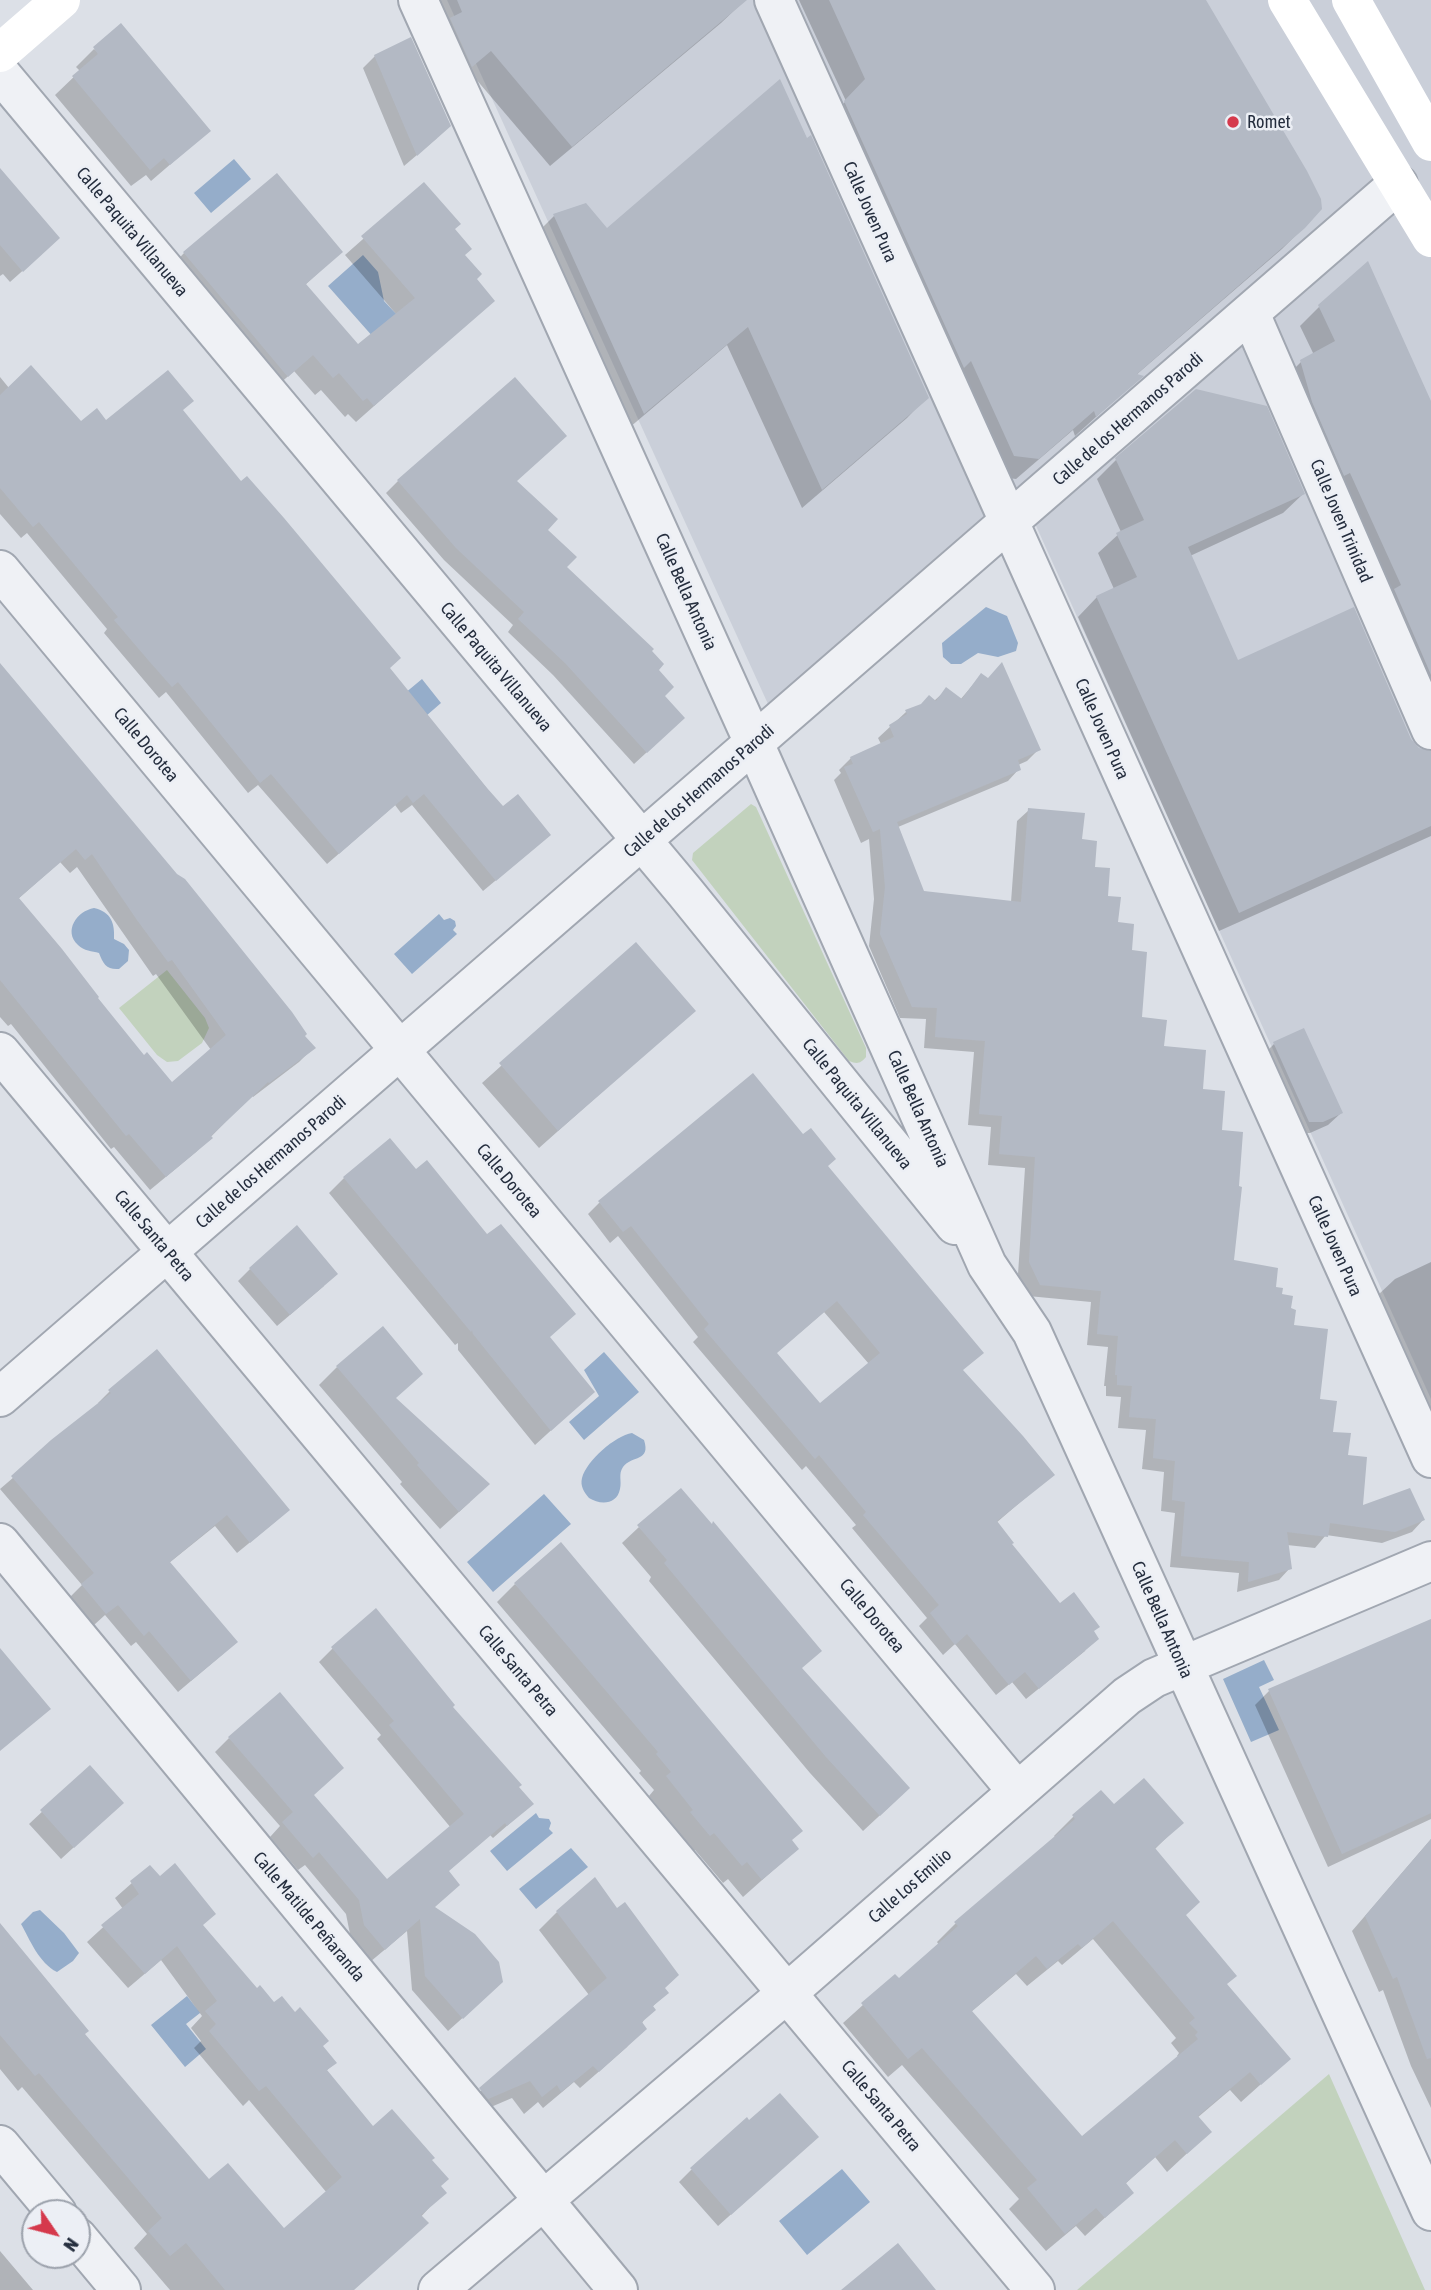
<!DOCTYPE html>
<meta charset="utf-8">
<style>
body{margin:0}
#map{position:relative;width:1431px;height:2290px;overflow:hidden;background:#dce0e7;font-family:"Asap Condensed",sans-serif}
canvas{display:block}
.north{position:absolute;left:21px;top:2199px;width:70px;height:70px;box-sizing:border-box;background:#eceff5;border:2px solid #9ca2ac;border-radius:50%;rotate:125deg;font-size:19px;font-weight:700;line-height:28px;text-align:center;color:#252e3e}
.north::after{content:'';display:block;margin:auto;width:24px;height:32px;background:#d5394c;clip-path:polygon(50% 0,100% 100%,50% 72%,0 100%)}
</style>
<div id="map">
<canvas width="1431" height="2290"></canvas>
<div class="north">N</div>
</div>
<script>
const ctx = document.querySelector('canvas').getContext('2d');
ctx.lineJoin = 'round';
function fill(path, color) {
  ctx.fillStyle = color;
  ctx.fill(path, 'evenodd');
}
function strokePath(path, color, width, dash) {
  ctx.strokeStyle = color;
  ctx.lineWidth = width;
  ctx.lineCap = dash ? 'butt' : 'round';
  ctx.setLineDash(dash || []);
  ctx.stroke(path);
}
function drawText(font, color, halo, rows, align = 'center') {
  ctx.font = font + ' "Asap Condensed",sans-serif';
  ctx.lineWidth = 5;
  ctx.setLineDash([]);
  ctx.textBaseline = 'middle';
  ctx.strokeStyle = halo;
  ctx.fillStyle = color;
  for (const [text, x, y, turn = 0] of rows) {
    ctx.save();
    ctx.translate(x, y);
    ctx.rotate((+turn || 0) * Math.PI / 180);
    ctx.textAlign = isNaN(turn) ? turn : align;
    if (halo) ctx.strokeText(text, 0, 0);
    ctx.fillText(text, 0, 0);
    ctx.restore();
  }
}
fill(new Path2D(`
 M447,0H1431V1399L1018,486L768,704Z`), '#cacfd9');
fill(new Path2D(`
 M751,804L756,807L866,1048V1057C860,1064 857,1064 849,1061L692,860L693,853Z
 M167,970L205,1018L209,1028L202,1043L178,1061L167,1062L157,1055L119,1008Z
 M1329,2074L1425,2290H1077Z`), '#c2d2bd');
fill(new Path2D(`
 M234,159L251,179L211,213L194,193Z
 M363,255L378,272L384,301L398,316L374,338L328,286Z
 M986,607L1007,616L1018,643L1016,651L998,657L978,653L961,664H951L943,657L942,643Z
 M422,679L441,703L396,742L375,718Z
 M94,908C111,912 115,923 114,939L124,944L129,950L128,961L119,969C107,970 103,964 99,953C92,951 84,951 78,945C63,931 77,911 94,908Z
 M439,914L444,920L450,918L455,921L456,926L453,930L457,934L412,974L394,954Z
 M604,1352L639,1392L584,1440L569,1422L599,1396L584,1370Z
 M632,1433L644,1440C651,1462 632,1455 623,1467C618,1474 622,1481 620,1489C617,1505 600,1505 589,1498C584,1492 580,1486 582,1478C587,1460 615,1436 632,1433Z
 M544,1494L571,1524L493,1592L467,1562Z
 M1264,1660L1274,1680L1259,1687L1279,1730L1251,1742L1223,1679Z
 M536,1813L539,1818L549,1819L551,1823L549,1829L553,1833L507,1871L490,1851Z
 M571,1848L588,1867L536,1909L519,1889Z
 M40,1910L64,1933L79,1953L73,1961L57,1972C39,1963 30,1940 21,1924L33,1912Z
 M187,1996L200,2013L186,2024L206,2049L185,2067L151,2025Z
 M842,2169L870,2202L807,2255L779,2221Z`), '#95adca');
fill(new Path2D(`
 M427,0H739L742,3L721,23L550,166L469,71Z
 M799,0H1205L1304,227L1282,249L1136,375L1140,377L1075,436L1073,430L1016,479L993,476L824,123L846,101Z
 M94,49L209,131L151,181L146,175L131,186L55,95L80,71L76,67Z
 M375,56L437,138L404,166L363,68Z
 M0,171L46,250L10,282L3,274L0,276Z
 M424,185L453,230L474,279L493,301L356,422L348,414L345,417L321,390L315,395L294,371L269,393L167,271L184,253L341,252L305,285L358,346L397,315L345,255Z
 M554,216L607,230L927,397L907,418L802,508L727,345L623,433L534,236Z
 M1320,306L1431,406V738L1282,381L1301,362L1314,355L1300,326Z
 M0,377L9,388L81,424L106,423L181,411L389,669L503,808L537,846L483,891L412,805L401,813L395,805L327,864L258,785L248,793L166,692L159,698L104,633L107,629L27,533L21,538L0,514Z
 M1117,459L1303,494L1283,513L1190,556L1237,662L1410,740L1418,749L1431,753V836L1219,931L1078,617L1097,597L1114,589L1098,553L1121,532L1097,479Z
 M398,481L515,482L565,567L649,651L671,730L634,764L553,675L508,632L513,625L444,560L386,493Z
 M0,667L313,1048L299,1062L253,1097L252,1095L196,1152L150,1190L114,1147L111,1149L11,1024L8,1026L0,1017ZM60,862L70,873L77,867L153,976L156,974L211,1050L172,1084L144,1057L18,899Z
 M981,675L1039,749L1027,761L1018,765L1019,769L1008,781L898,827L923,892L1011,902L1017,821L1029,810L1080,841L1130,952L1140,1019L1201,1090L1220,1132L1232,1262L1274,1288L1289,1310L1292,1327L1319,1401L1331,1433L1346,1457L1361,1508L1423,1520L1412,1532L1382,1543L1326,1535L1315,1548L1287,1545L1290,1568L1279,1580L1237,1592L1239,1573L1170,1567L1175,1513L1161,1511L1164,1472L1142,1469L1146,1430L1118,1428L1121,1397L1106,1396V1386H1104L1108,1347L1087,1345L1091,1302L1028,1296L1018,1274L1025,1168L988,1165L991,1127L968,1125L974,1052L924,1048L926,1019L900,1018L869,946L874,899L869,839L861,843L834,780L841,773L839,770L851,758L881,744L878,738L906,712L934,701L946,690L960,700Z
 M636,945L693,1011L539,1148L482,1083Z
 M1274,1044L1341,1113L1328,1125L1310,1133H1297L1262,1056Z
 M826,1166L962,1371L1052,1475L996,1523L1010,1545L1060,1605L1092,1632L1085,1651L1026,1699L1012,1682L996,1695L955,1644L943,1655L919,1626L927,1618L852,1528L856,1525L806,1466L802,1470L693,1342L698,1337L618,1236L610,1243L588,1214L599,1203ZM824,1312L869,1364L819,1406L776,1353Z
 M416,1172L487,1237L548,1338L593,1392L535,1445L458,1350V1343L455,1345L329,1193L344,1178Z
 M1431,1262V1412L1378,1295L1395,1279Z
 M250,1269L324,1286L277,1326L238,1281Z
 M337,1367L395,1399L470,1502L440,1529L400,1484L402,1482L319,1385Z
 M110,1391L276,1521L237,1553L215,1526L169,1563L224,1653L178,1692L136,1642L131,1646L105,1615L94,1625L70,1597L82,1585L0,1489L99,1404L98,1403Z
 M639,1527L800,1670L891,1805L863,1831L810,1773L649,1581L651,1577L622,1543Z
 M515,1584L797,1849L743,1897L728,1879L723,1883L695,1850L692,1852L674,1831L676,1829L649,1796L654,1790L639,1773L641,1771L497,1602Z
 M1431,1621V1819L1328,1867L1255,1705L1269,1691Z
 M333,1648L451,1707L532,1804L493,1838L490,1835L447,1872L434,1908L487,1996L448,2031L412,1990L407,1931L370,1962L351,1939L346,1914L305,1865L298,1870L270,1837L280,1826L215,1752L229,1738L313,1796L387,1882L451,1828L377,1739L381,1735L319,1662Z
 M90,1767L109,1815L61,1859L29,1824Z
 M1101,1792L1113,1806L1181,1823L1154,1850L1184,1916L1226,1985L1289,2059L1241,2102L1230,2090L1197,2118L1210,2132L1167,2172L1155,2157L1125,2184L1132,2193L1085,2236L1076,2226L1046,2251L1009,2209L1019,2199L902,2065L888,2077L843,2023L895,1976L898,1980L939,1945L937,1942L956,1923L1056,1838L1054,1836L1073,1817ZM1093,1939L1176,2038L1171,2043L1179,2053L1177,2056L1178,2057L1081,2139L971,2012L1016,1974L1027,1986L1058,1961L1062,1965Z
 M1431,1839V2108L1411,2066L1383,1990L1379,1992L1352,1931Z
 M150,1867L256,1990L321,2047L335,2063L326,2071L373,2129L430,2160L439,2186L429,2208L353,2290H170L134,2248L147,2234L22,2087L18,2091L0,2069V1926L83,2034L209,2182L284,2231L327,2193L249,2100L243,2106L194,2048L201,2041L191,2028L202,2016L161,1960L128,1988L87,1942L123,1909L115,1898Z
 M557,1912L663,1988L667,1993L652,2007L627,2047L580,2088L574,2082L543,2108L538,2102L524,2114L512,2098L470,2116L463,2107L589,1995L539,1930Z
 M804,2149L718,2226L679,2182L691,2170Z
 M0,2251L33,2290H0Z`), '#0003');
fill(new Path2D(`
 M457,0H747L572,147L491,51L472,67L450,18L462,12Z
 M829,0H1206L1307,171L1321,199L1322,209L1305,228L1137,374L1144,376L1096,417L1094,411L1039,459L1014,456L971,361L964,368L844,101L865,79Z
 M121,23L211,131L170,165L164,158L150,170L72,76L98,54L93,47Z
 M411,37L451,126L417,156L374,55Z
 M780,79L807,138L811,135L929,398L822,490L748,327L644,414L553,214L586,203L607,228Z
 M0,168L60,238L23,272L0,245Z
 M277,173L343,252L306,284L358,344L415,298L361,236L424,182L461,224L455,229L472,249L465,255L482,274L477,279L495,301L374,406L367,398L363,401L339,373L333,378L313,355L288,377L183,252Z
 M1368,261L1431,401V675L1394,589L1401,585L1350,473L1344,476L1312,402L1300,360L1335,341L1318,305Z
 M31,365L81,421L97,408L106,420L168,370L194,401L183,410L241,481L247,476L284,518L401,658L390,668L487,788L503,806L518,794L551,835L496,881L424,794L413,803L407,795L339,854L271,774L260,783L178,682L172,687L149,661L114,620L118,617L39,522L33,527L0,488V395Z
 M515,377L567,436L517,481L558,519L548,530L577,557L567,567L654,649L652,651L664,664L659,670L674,687L665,696L685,718L647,753L565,663L518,619L524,612L456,548L397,480Z
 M1196,389L1267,406L1305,494L1188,547L1238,660L1354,607L1411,739L1419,748L1431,751V826L1239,913L1096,596L1137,577L1116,533L1144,520L1115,458Z
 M1002,662L1041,750L1018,760L1021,770L897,822L924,891L1021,902L1028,808L1085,813L1082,839L1097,841L1095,867L1110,868L1108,896L1121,897L1118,922L1134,924L1132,950L1147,952L1142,1017L1167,1020L1164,1046L1206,1050L1203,1089L1225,1091L1222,1130L1243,1132L1239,1186L1242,1187L1234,1260L1278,1268L1276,1287L1283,1288L1282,1294L1293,1296L1291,1308L1296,1310L1294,1325L1328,1329L1320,1399L1337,1401L1333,1432L1351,1433L1348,1455L1367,1457L1363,1505L1410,1488L1425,1520L1395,1532L1330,1523L1328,1537L1287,1532L1292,1569L1248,1582L1249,1562L1181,1556L1185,1502L1172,1500L1175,1461L1153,1458L1156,1419L1129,1417L1132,1386L1117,1385V1375H1115L1118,1336L1097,1334L1101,1291L1040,1285L1029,1262L1035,1157L999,1154L1002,1116L979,1114L985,1041L935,1037L937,1008L912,1007L880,934L885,887L880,829L873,832L844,767L853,764L850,757L894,737L889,725L907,714L905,710L921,704L929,695L936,701L946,687L962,699L981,673L988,678Z
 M0,663L177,874L185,879L292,1012L307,1034L305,1036L316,1048L269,1083L268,1082L211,1136L213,1138L166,1177L129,1134L126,1136L0,980ZM76,849L85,860L92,854L137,920L168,962L172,960L226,1035L172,1082L147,1052L144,1055L98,998L99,997L62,949L19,898Z
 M636,942L696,1011L558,1131L499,1063Z
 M1304,1028L1343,1113L1323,1122H1309L1273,1042Z
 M753,1073L803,1134L811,1128L836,1159L828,1166L984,1353L963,1370L1023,1436L1055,1475L997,1521L1014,1543L1012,1544L1060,1603L1074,1592L1100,1627L1094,1631L1099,1639L1039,1689L1025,1672L1009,1685L967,1634L955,1645L930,1613L939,1605L863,1515L866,1512L819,1455L815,1459L704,1329L709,1324L631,1226L623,1232L598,1201ZM837,1301L880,1353L820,1403L777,1353Z
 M390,1138L416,1169L427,1160L487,1234L501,1224L576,1314L550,1337L595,1392L551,1431L473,1334L472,1330L471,1332L343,1177Z
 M297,1225L338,1274L290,1315L249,1268Z
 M383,1326L423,1374L396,1398L490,1484L459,1512L417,1465L419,1463L336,1366Z
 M157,1349L290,1510L250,1543L227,1515L170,1562L238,1642L191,1681L149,1631L144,1636L118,1605L106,1614L81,1584L94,1573L11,1476L51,1440L111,1393L108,1390Z
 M681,1488L712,1524L713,1521L822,1651L802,1668L910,1788L880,1816L826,1757L664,1563L667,1560L637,1525Z
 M561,1542L803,1831L792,1840L799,1849L762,1880L747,1862L742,1866L714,1833L710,1836L690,1812L693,1810L666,1776L671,1772L656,1754L658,1752L514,1583Z
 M376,1608L455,1705L453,1707L522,1785L519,1787L534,1804L507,1826L505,1823L449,1871L460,1885L435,1907L475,1934L499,1962L503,1982L463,2019L425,1976L420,1919L385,1950L364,1925L359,1900L319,1852L313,1858L282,1822L293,1812L228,1737L280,1692L344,1768L314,1795L387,1879L464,1814L389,1725L394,1721L331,1647Z
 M1431,1619V1813L1342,1854L1268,1689Z
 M0,1648L51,1709L0,1751Z
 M90,1765L124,1803L74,1848L40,1810Z
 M1144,1778L1184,1823L1155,1848L1200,1902L1186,1915L1237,1976L1227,1984L1291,2059L1261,2085L1250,2072L1198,2116L1212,2132L1187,2154L1175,2140L1126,2183L1134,2193L1105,2218L1096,2208L1065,2234L1027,2188L1037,2180L922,2048L908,2059L861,2003L895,1974L899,1978L958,1926L954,1922L1075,1819L1072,1815L1101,1790L1114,1804ZM1113,1921L1195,2018L1189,2023L1198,2032L1195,2035L1198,2039L1082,2136L972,2011L1036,1956L1047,1969L1078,1944L1082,1948Z
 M1431,1839V2058L1427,2059L1397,1977L1393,1979L1365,1916Z
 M175,1863L216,1914L203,1925L257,1988L260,1985L274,2002L282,1996L295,2012L300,2007L329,2041L323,2046L337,2063L327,2070L373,2126L392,2109L435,2158L432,2160L449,2179L441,2186L447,2193L421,2215L429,2223L354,2290H225L186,2243L170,2256L148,2231L162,2218L39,2073L35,2076L0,2035V1923L89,2031L85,2034L209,2179L228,2163L284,2228L342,2177L266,2086L259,2091L209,2031L216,2024L205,2011L217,2001L177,1946L145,1974L101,1925L139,1894L130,1881L150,1865L160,1876Z
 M595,1877L617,1908L625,1902L679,1975L665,1988L669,1993L653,2006L656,2010L642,2022L647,2029L599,2072L593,2066L561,2092L557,2085L542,2097L530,2081L488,2099L479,2088L607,1978L556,1911Z
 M780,2093L819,2137L731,2215L690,2168L747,2117L749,2120Z
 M898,2243L936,2290H841Z`), '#b3b9c4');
const street = new Path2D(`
 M418,0L754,743L987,1265L1032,1332L1431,2211
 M774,0L1431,1458
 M0,73L685,892L955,1225
 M1250,313L1431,730
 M0,570L1017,1791
 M0,1052L1035,2290
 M0,1397L1398,184
 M0,1543L618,2290
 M0,2145L57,2213
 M77,2237L121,2290
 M438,2290L787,1993L1127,1696L1154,1678L1431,1561`);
strokePath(street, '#a1a7b1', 42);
strokePath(street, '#eff1f5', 38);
strokePath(new Path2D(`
 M1287,0L1431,238
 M1351,0L1431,142
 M0,53L61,0`), '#fff', 38);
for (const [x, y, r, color] of [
 [1233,122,7,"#d5394c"]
]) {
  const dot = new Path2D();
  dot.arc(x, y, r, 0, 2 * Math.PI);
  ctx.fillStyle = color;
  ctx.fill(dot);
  strokePath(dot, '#eceff5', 2.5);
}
drawText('18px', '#252e3e', '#eceff5', [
 ["Romet",1247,122]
], 'left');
drawText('18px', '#252e3e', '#eceff5', [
 ["Calle Joven Pura",870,212,66],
 ["Calle Paquita Villanueva",132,232,50],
 ["Calle de los Hermanos Parodi",1128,419,-41],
 ["Calle Joven Trinidad",1341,521,67],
 ["Calle Bella Antonia",686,592,66],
 ["Calle Paquita Villanueva",496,667,50],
 ["Calle Joven Pura",1102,729,66],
 ["Calle Dorotea",146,745,50],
 ["Calle de los Hermanos Parodi",699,791,-41],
 ["Calle Paquita Villanueva",857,1104,51],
 ["Calle Bella Antonia",918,1109,66],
 ["Calle de los Hermanos Parodi",271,1162,-41],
 ["Calle Dorotea",509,1181,50],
 ["Calle Santa Petra",154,1236,50],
 ["Calle Joven Pura",1335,1246,66],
 ["Calle Dorotea",872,1616,50],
 ["Calle Bella Antonia",1162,1620,66],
 ["Calle Santa Petra",518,1671,50],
 ["Calle Los Emilio",910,1886,-41],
 ["Calle Matilde Peñaranda",309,1917,50],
 ["Calle Santa Petra",881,2106,50]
]);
</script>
